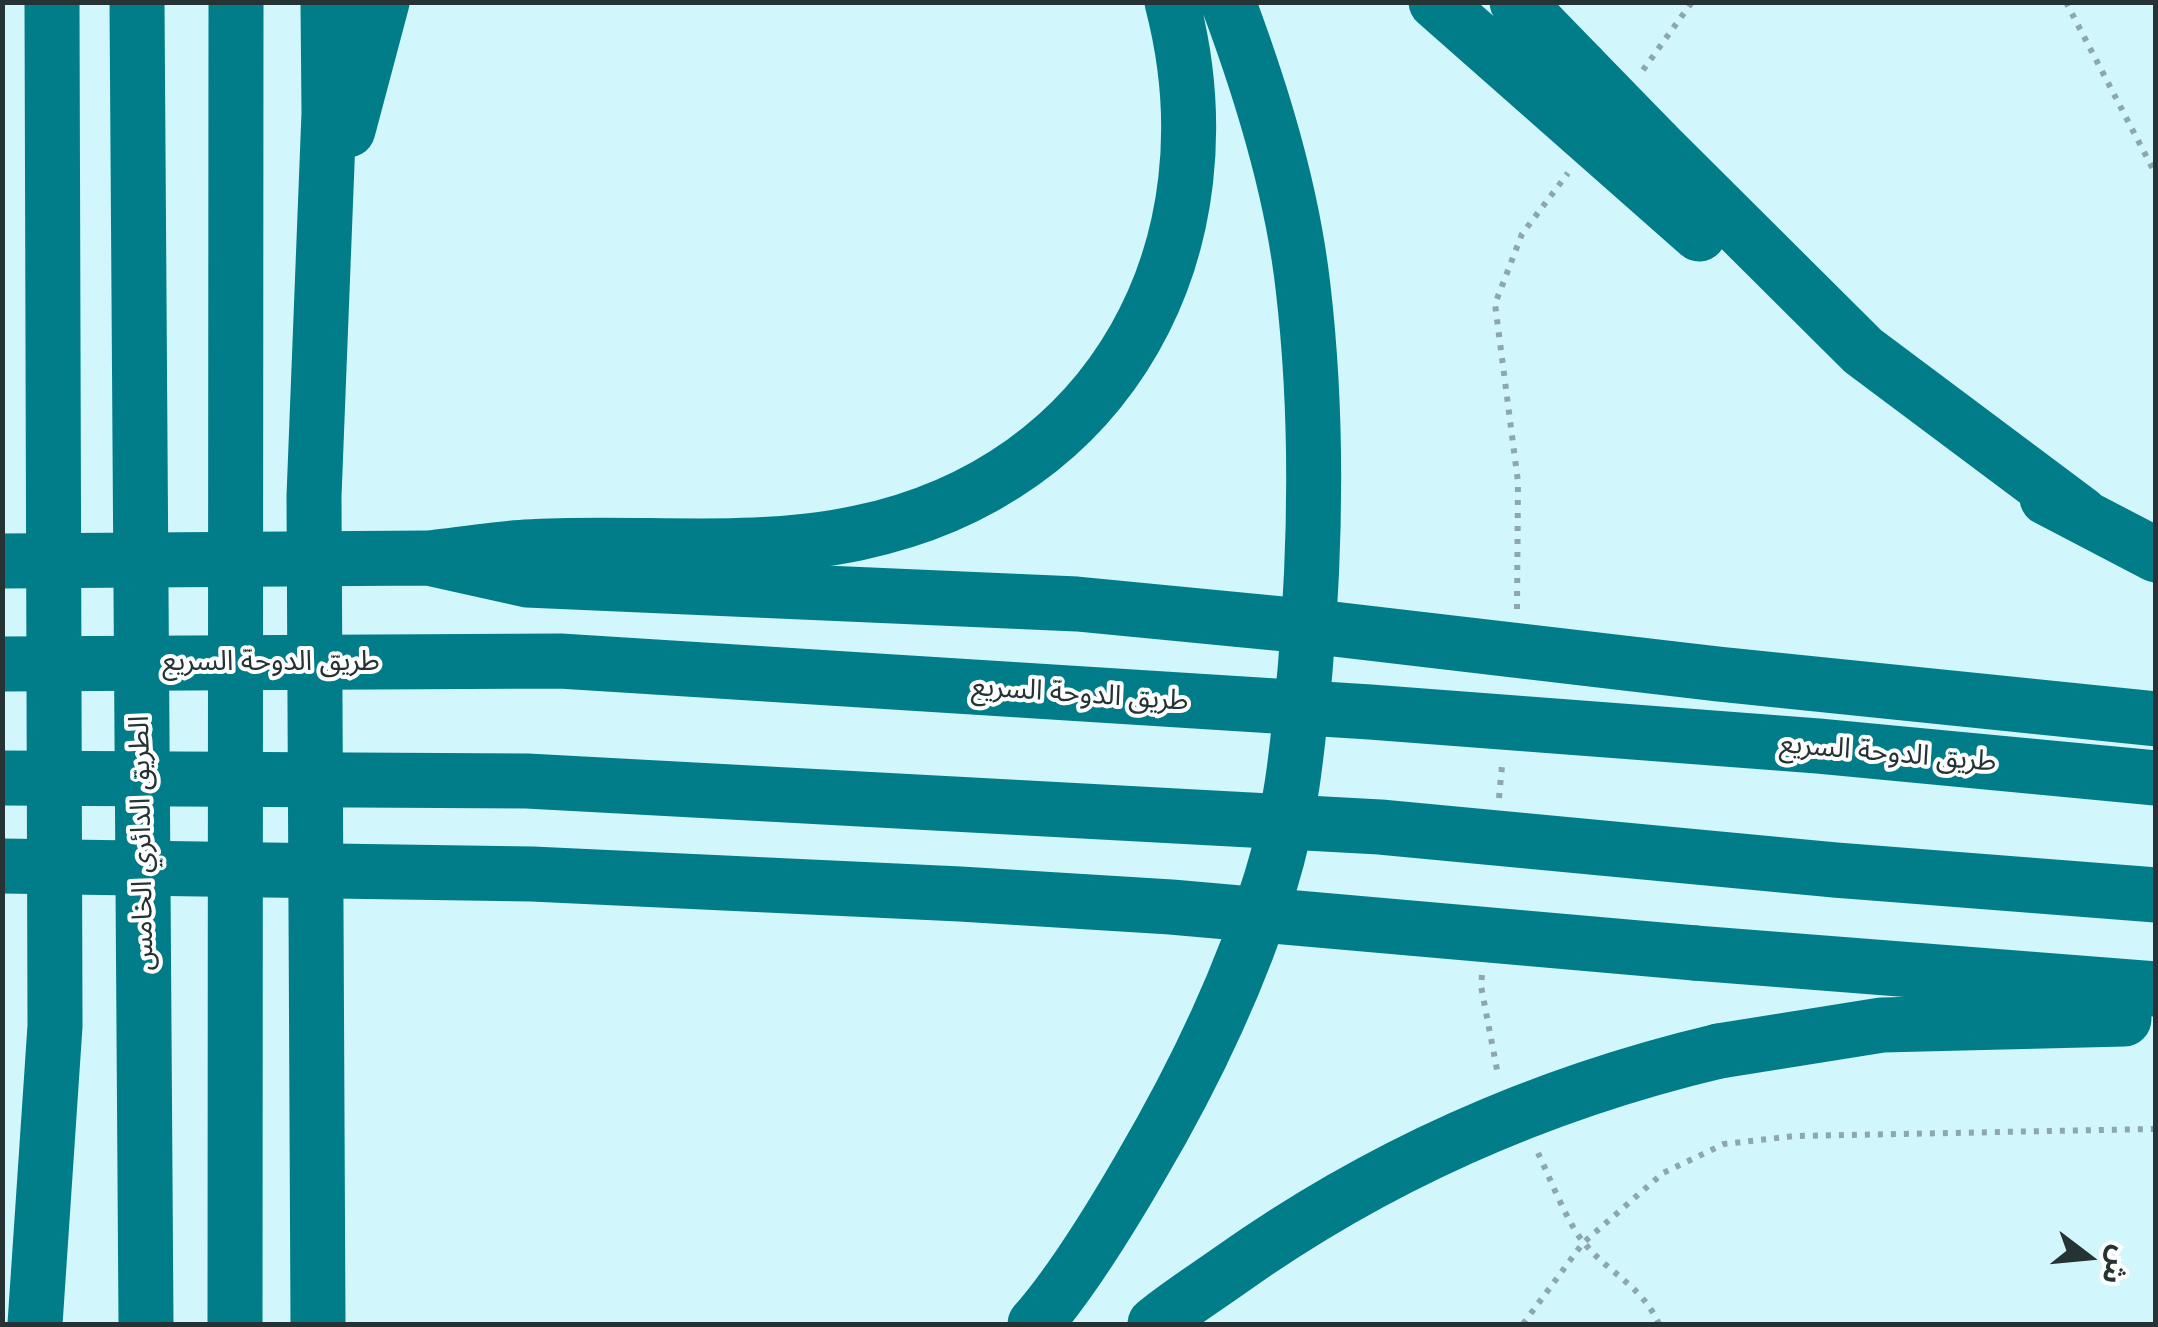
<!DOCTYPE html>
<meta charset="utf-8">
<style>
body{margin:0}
#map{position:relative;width:2158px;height:1327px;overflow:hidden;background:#d1f6fb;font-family:Montserrat,"Noto Sans Arabic",sans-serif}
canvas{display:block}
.frame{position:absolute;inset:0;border:5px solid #253335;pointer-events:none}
.north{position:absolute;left:2038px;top:1207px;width:100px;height:100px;-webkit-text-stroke:8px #fff;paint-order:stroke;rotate:106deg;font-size:28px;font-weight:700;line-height:40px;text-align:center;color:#253335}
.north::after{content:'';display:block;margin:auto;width:35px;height:45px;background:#253335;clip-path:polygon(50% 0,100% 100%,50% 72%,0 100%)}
</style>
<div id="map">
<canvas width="2158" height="1327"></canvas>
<div class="frame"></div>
<div class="north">ش</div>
</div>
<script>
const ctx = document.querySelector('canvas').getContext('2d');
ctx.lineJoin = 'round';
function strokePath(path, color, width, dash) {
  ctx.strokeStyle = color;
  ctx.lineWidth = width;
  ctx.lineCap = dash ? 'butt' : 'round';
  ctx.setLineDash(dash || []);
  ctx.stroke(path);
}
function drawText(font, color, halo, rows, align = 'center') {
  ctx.font = font + ' Montserrat,"Noto Sans Arabic",sans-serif';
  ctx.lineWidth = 8;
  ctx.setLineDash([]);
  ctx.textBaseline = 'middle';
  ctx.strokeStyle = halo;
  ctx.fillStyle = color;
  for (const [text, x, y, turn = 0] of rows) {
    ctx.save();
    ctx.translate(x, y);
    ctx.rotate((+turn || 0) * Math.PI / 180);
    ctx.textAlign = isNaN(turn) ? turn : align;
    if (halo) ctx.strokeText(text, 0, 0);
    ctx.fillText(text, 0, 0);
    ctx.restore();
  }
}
strokePath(new Path2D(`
 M2066,2L2156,175
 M1643,70L1692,2
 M1517,609L1518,482L1495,304L1522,234L1568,173
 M1499,798L1502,766
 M1482,975L1481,986L1498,1075
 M1538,1153C1550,1178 1568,1225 1585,1244C1611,1275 1641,1285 1659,1324
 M1523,1324L1583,1243L1663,1173L1724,1144L1795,1136L2156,1129`), '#8ca8ac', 6, [5, 8]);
strokePath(new Path2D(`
 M137,2L146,1324
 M1517,2L1581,68
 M348,130L382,2
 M1655,144L1863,351L2081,514
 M2047,498L2156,555
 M436,557C465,554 496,549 526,547C636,540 750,556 858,533C1112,480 1236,246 1172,2
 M1695,953L2156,989
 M1719,1051L1882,1025L2124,1019
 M35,1324L55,1026L52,2
 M235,1324L236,2
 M318,1324L314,496L329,113L328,2
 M1035,1324C1073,1281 1111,1218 1140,1168C1193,1078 1240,980 1271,880C1292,813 1298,741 1305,671C1316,544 1318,414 1303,287C1292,190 1262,93 1228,2`), '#007d89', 55);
strokePath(new Path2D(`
 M1436,2L1699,234
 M1581,68L1655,144
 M2,561L428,558L527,580L1077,604L1325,628L1718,674L2156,719
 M2,664L560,661L1370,712L1818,746L2156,778
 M2,778L527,781L1380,827L1835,870L2156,895
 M2,866L532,874L960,894L1171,907L1695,953
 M1155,1324C1178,1305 1205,1288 1229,1271C1378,1165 1542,1093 1719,1051`), '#007d89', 55);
drawText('28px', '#253335', '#fff', [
 ["طريق الدوحة السريع",271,662],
 ["طريق الدوحة السريع",1080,694,4],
 ["طريق الدوحة السريع",1888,753,5],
 ["الطريق الدائري الخامس",142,843,-91]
]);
</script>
